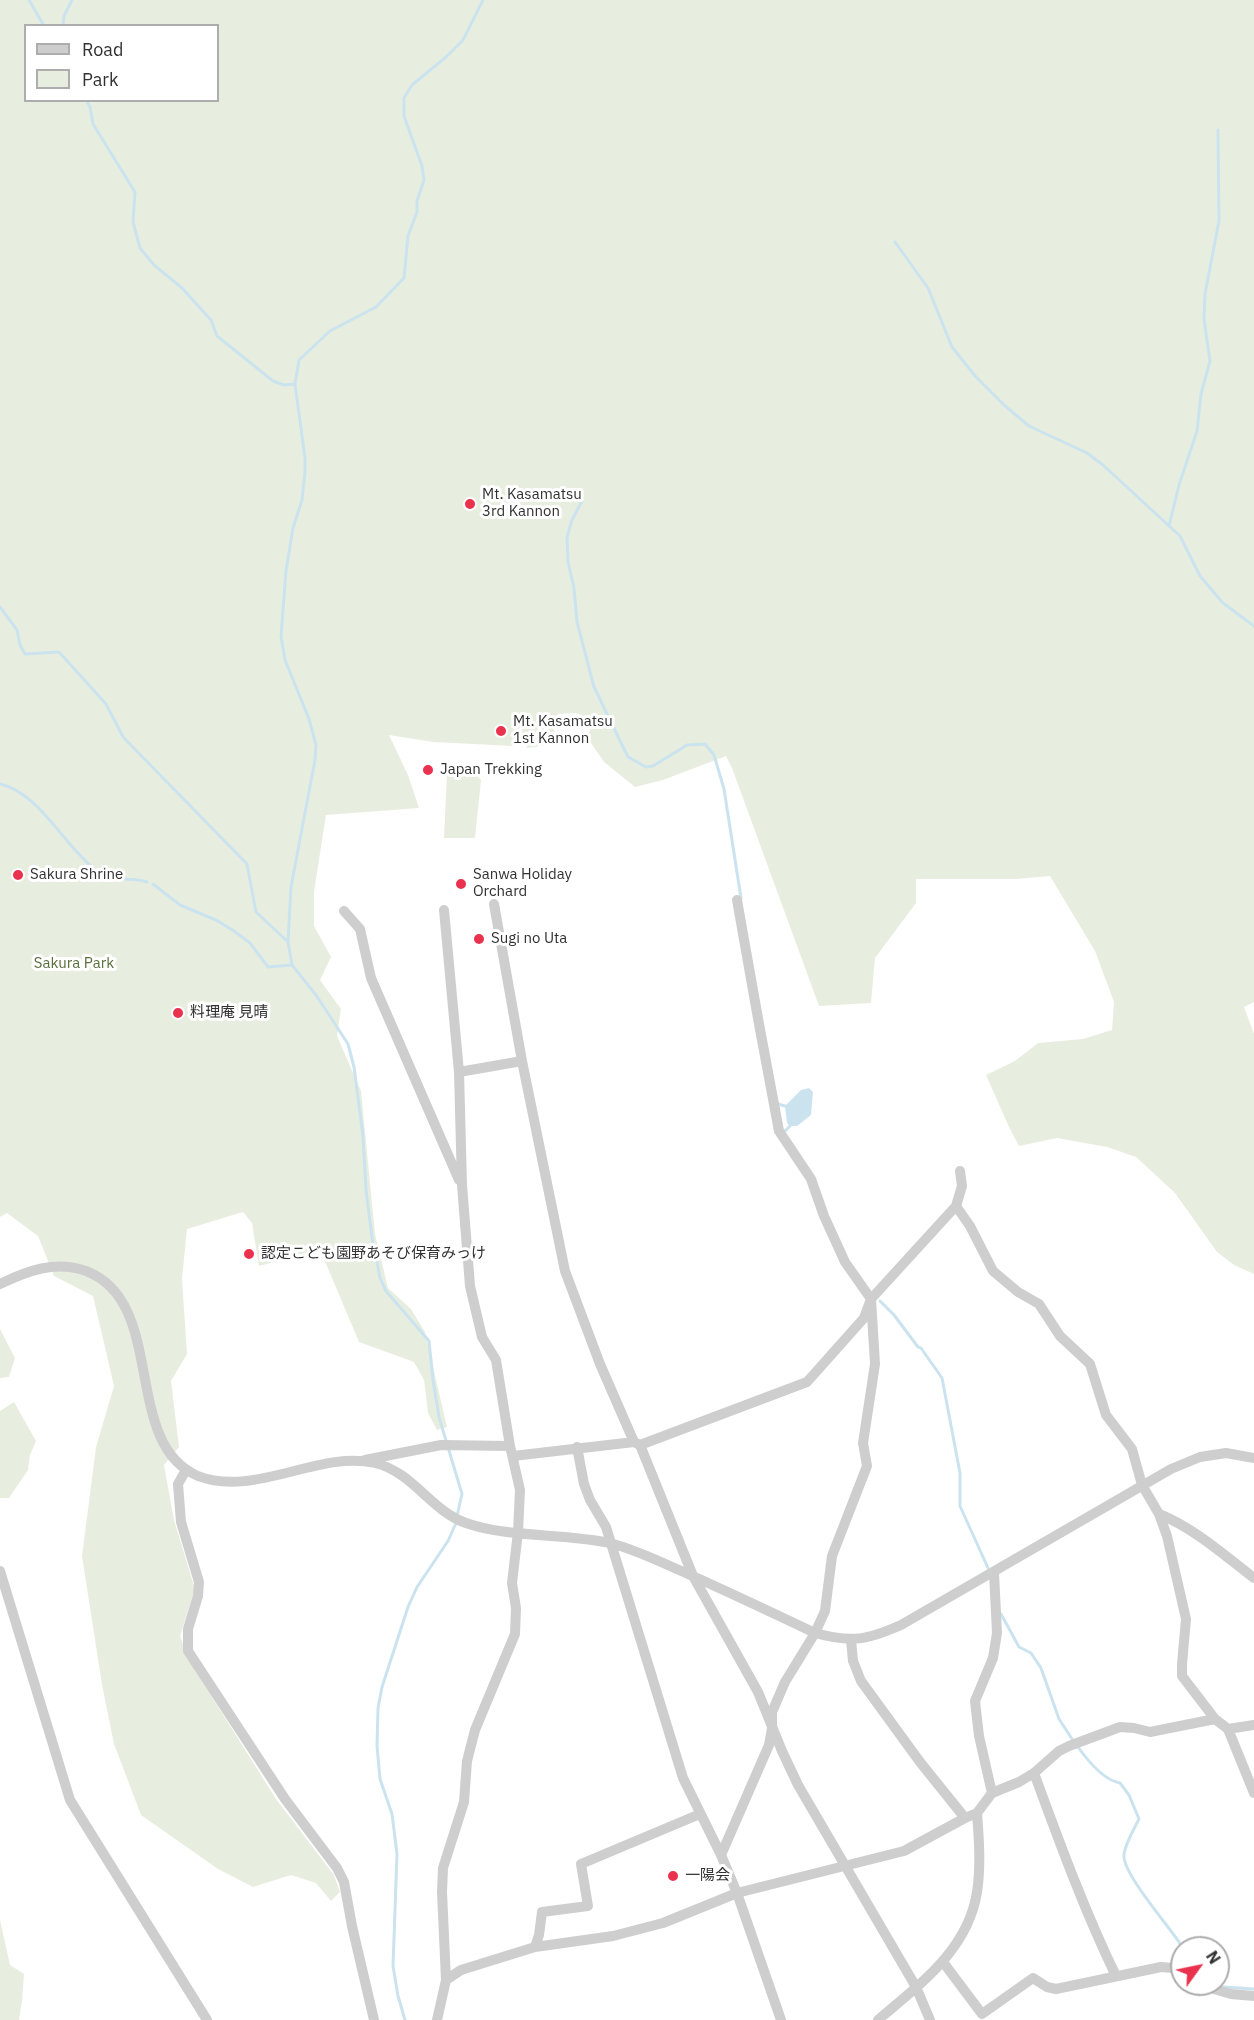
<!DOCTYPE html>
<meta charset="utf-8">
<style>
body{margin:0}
#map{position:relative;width:1254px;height:2020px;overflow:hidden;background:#fff;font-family:"IBM Plex Sans",sans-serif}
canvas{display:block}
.legend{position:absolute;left:24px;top:24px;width:195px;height:78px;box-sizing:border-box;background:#fff;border:2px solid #adadad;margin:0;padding:8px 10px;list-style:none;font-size:18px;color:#313131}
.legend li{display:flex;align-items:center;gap:12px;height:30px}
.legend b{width:30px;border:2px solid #adadad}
.north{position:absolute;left:1170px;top:1936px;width:60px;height:60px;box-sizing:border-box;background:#fff;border:2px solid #adadad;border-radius:50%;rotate:57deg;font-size:16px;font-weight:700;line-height:24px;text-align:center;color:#313131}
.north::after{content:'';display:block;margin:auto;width:21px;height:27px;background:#ea314e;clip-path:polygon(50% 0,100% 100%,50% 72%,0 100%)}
</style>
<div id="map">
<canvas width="1254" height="2020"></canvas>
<ul class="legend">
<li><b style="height:8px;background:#cecece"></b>Road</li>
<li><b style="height:16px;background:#e8eedf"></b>Park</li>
</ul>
<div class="north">N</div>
</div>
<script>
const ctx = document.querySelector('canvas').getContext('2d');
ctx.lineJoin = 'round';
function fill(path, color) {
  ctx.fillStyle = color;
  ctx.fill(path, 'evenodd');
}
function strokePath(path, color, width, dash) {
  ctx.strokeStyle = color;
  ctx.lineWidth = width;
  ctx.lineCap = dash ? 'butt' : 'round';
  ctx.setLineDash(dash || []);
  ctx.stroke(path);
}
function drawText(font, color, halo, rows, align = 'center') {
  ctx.font = font + ' "IBM Plex Sans","Noto Sans JP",sans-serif';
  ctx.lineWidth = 6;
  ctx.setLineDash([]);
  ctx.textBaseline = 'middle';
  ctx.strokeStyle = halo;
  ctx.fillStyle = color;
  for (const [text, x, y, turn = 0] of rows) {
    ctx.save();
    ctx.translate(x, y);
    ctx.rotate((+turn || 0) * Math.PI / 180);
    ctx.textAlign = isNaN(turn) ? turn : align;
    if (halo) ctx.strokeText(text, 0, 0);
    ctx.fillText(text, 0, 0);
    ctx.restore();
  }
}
fill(new Path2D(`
 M0,0H1254V1002L1244,1007L1254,1034V1274L1234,1265L1217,1252L1175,1193L1136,1157L1107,1147L1057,1138L1019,1146L1009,1127L986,1075L1015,1061L1038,1043L1083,1039L1112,1030L1114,1002L1095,951L1050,876L1017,879H916V903L875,958L871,1003L819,1006L732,768L726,756L663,780L635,787L604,762L587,737L594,721L576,713L558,714L552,726L534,724L553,728L556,736L555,744L527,748L521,732L525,723L523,722L516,734L514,746L433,742L389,735L408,775L419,808L326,815L314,892V926L331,957L320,980L341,1009L337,1036L361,1091L375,1234L388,1288L411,1309L425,1332L447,1427L437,1430L428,1413L424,1380L414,1362L359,1342L321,1252L313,1251L259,1266L252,1223L243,1212L187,1229L182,1279L187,1354L171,1381L179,1447L164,1465L174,1520L195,1589L180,1636L190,1662L276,1799L334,1875L340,1892L331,1901L316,1883L291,1875L253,1887L218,1869L141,1815L114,1744L102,1685L82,1556L96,1447L114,1386L93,1296L54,1276L38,1236L7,1213L0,1217ZM26,26H218V100H26Z
 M447,772L476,774L481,780L475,838H444Z
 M0,1329L15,1358L9,1377L0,1378Z
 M14,1402L36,1441L30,1455L28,1470L9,1498H0V1411Z
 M0,1920L10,1965L24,1974L22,2001L19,2020H0Z`), '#e8eedf');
fill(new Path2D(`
 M809,1088L813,1092L811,1115L797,1126H790L787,1123L785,1106L801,1090Z`), '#cbe3ee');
strokePath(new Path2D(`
 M29,0L44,26
 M63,26L64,16L72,0
 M86,100L90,107L93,124L135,192L133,222L140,248L154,265L182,288L211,320L217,336L273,381L284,385L295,384
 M895,242L928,288L952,347L976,377L1004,405L1029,426L1087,453L1103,465L1180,536L1200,576L1223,603L1254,626
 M582,501L572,520L567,537L568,562L574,588L577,622L594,687L628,757L646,767L653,766L687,745L705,744L714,755L724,789L741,898
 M1169,526L1179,485L1197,431L1201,394L1210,361L1204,319L1205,294L1219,221L1218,130
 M0,607L17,630L20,645L25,654L59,652L106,704L123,737L247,864L256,912L288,942
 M0,784C40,793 65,848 98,872C113,884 131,876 147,882
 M153,884L180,905L216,920L234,931L250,943L268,967L292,965
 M778,1104L785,1106
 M785,1131L790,1126
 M880,1301L894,1315L918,1347L921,1348L942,1378L960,1473V1506L988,1568
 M457,1516L462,1494L439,1417L433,1380L429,1341L386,1291L380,1278L377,1262L374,1253L366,1190L363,1136L354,1067L348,1044L316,995L292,965L288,942L291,887L315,760L316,745L309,719L285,660L281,636L286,571L293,528L302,500L305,472V458L295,384L299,360L330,331L376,307L404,278L408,236L417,212V201L424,180L422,166L404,116V98L412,85L446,57L463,40L483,0
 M1001,1614L1019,1647L1031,1653L1041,1668L1059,1719L1074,1742
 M1078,1747C1088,1761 1103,1780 1120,1783L1129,1795L1139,1819C1134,1829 1126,1842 1124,1854C1121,1873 1172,1929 1183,1948
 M1224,1987L1254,1989
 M405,2020L398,1996L393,1966L397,1854L392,1814L380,1779L377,1746L378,1708L382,1687L408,1607L417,1587L448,1541L456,1523`), '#cbe3ee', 3);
strokePath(new Path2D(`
 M494,904L522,1061L565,1271L600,1364L634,1442L640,1445L693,1576L758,1692L782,1751L798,1785L916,1987L930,2020
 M344,911L360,929L371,978L459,1180
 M459,1072L522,1061
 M956,1206L970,1226L993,1271L1018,1292L1039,1304L1060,1336L1090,1364L1106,1415L1132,1449L1142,1485L1159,1514L1167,1536L1186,1619L1182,1664V1676L1215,1719L1228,1729L1254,1793
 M0,1284C27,1271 55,1260 86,1271C168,1302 121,1444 198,1476C254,1498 319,1450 375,1463C413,1472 431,1511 466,1523C509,1538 564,1533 610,1543C637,1550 663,1563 688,1574C731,1593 773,1613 815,1633C852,1643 867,1640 901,1625L1171,1469L1200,1457L1226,1453L1254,1458
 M640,1445L807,1382L864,1318L871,1299L956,1206L962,1186L960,1171
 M577,1447L584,1484L590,1500L606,1527L683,1778L721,1855L737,1893L781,2020
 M513,1456L634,1442
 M365,1460L441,1445L510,1446
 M186,1470L178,1484L181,1522L199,1582L198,1596L188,1629V1651L285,1799L337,1868L344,1882L352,1926L374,2020
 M1159,1514C1194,1528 1224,1555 1254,1578
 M0,1571L70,1800L207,2020
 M851,1640L853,1661L861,1681L920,1762L965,1818
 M1228,1729L1254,1725
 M1034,1773C1059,1841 1084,1910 1116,1976
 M992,1793L979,1736L975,1701L993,1658L997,1633L994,1573
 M721,1855L769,1745L772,1728V1712L785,1682L815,1633L825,1611L832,1556L867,1466L863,1443L875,1364L871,1299L845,1262L824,1216L811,1179L779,1131L759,1024L737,900
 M535,1947L539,1935L542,1912L588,1906L581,1864L700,1814
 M943,1962L982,2014L1033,1978L1047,1987L1056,1989L1161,1967L1173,1968L1182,1976
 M446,1980L461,1970L535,1947L613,1936L663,1923L737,1893L904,1851L965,1818L977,1813L992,1793L1019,1782L1034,1773L1059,1751L1069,1746L1120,1727L1134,1728L1150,1732L1215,1719
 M1197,1984L1231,1994L1254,1996
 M437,2020L446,1980L442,1892L443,1868L464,1802L467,1761L475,1730L515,1634L516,1608L512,1583L518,1532L520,1490L510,1446L496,1360L482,1337L470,1286L462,1185L459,1072L444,910
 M878,2020C920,1984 968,1950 977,1892C981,1866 979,1839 977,1813`), '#cecece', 10);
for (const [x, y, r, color] of [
 [470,504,6,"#ea314e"],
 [501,731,6,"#ea314e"],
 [428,770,6,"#ea314e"],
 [18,875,6,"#ea314e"],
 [461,884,6,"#ea314e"],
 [479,939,6,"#ea314e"],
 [178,1013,6,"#ea314e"],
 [249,1254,6,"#ea314e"],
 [673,1876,6,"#ea314e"]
]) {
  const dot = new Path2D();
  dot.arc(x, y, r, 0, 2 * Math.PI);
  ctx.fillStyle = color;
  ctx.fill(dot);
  strokePath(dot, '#fff', 2);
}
drawText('15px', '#313131', '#fff', [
 ["Mt. Kasamatsu",482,495],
 ["3rd Kannon",482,512],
 ["Mt. Kasamatsu",513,722],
 ["1st Kannon",513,739],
 ["Japan Trekking",440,770],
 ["Sakura Shrine",30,875],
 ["Sanwa Holiday",473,875],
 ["Orchard",473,892],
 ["Sugi no Uta",491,939],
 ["料理庵 見晴",190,1013],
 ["認定こども園野あそび保育みっけ",261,1254],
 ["一陽会",685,1876]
], 'left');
drawText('15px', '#586e3c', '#fff', [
 ["Sakura Park",74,964]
]);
</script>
